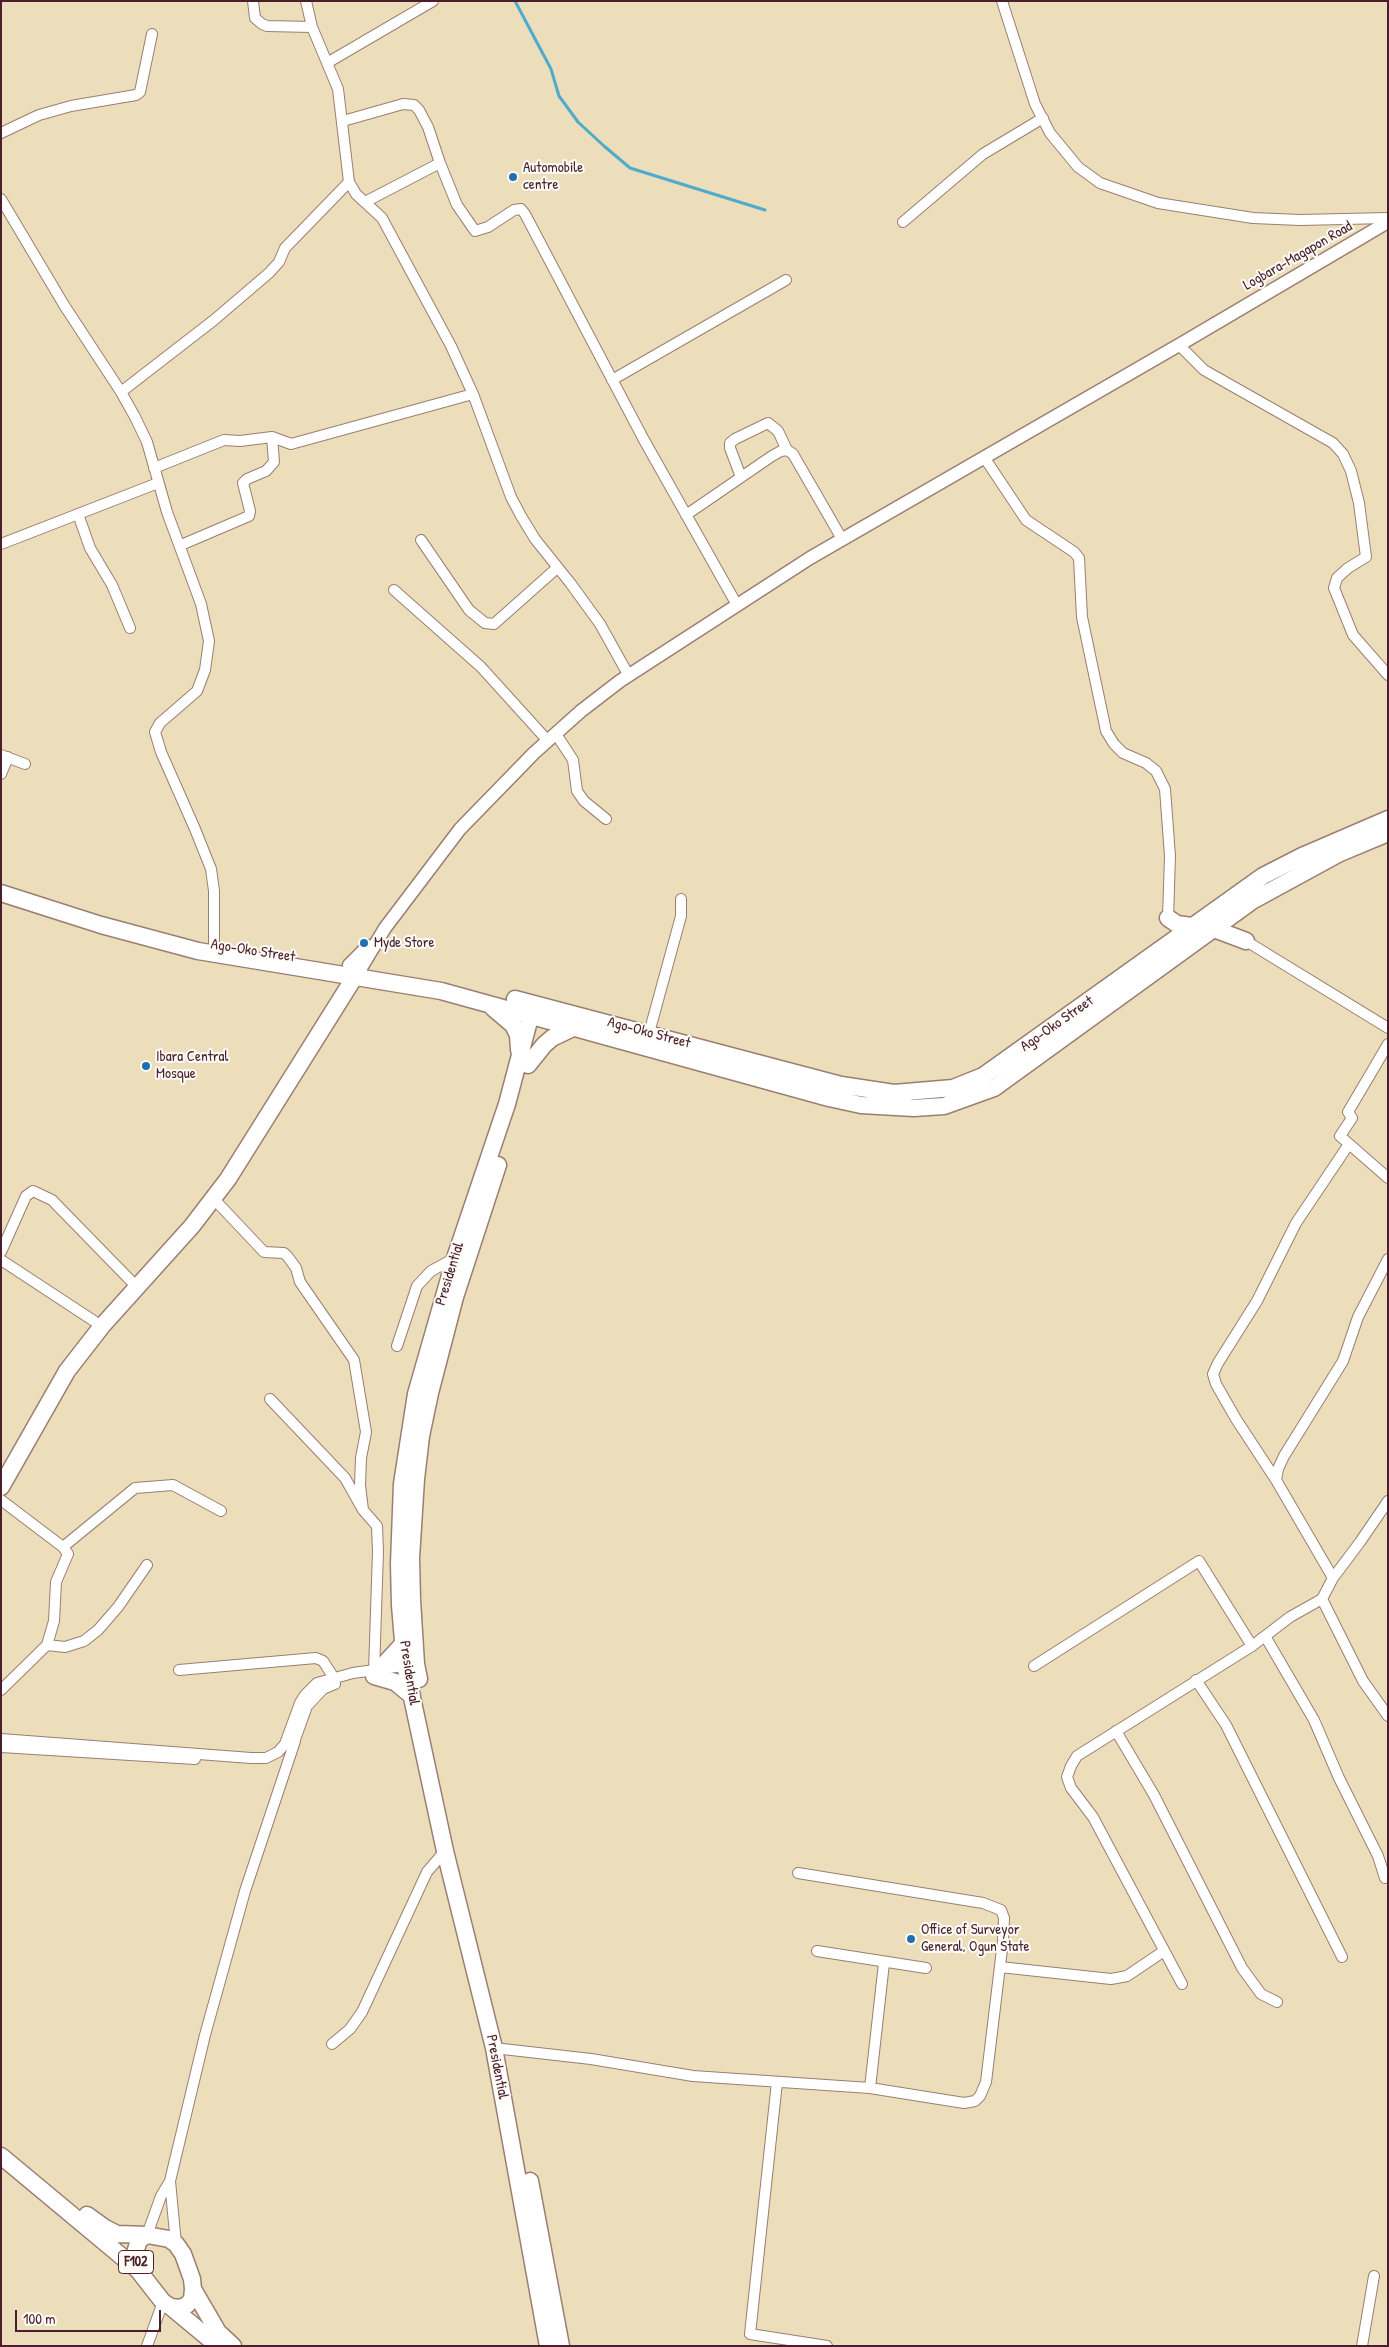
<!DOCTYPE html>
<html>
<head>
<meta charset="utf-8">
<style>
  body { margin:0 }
  #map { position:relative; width:1389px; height:2347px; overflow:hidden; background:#ecdeba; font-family:"Patrick Hand",sans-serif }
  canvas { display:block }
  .frame { position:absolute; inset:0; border:2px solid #4a1f2b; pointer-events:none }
  .scale { position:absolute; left:15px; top:2310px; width:146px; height:22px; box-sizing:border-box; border:2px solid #4a1f2b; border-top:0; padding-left:6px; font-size:15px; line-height:18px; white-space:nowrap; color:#4a1f2b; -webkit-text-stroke:4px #fdfcf7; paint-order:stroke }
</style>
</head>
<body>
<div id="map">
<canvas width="1389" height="2347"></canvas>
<div class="frame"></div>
<div class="scale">100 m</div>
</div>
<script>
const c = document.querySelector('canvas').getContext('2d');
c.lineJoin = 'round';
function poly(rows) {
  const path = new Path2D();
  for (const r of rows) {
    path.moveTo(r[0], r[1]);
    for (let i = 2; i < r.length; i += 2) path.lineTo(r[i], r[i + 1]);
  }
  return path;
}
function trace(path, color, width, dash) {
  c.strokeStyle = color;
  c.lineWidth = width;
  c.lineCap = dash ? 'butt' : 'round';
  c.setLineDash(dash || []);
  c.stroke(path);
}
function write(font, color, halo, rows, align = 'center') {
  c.font = font + ' "Patrick Hand",sans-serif';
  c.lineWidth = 4;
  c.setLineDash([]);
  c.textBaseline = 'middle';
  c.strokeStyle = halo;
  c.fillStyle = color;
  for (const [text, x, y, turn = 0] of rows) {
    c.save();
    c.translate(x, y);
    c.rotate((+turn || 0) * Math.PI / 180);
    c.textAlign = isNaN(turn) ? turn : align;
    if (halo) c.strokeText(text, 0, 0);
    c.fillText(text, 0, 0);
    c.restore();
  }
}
trace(poly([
  [515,1,551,69,559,96,578,122,604,146,630,168,765,210]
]), '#4eabcd', 3);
const minor = poly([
  [253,1,255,18,262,24,267,26,312,27],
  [306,1,312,27,338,89,349,182,356,194,382,218,451,346,473,394,511,497,521,516,535,539,571,584,600,624,629,676],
  [1002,1,1035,104,1050,133,1078,167,1100,183,1158,203,1253,218,1300,220,1388,218],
  [327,63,433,1],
  [343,121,403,104,414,105,419,110,428,127,440,163,457,205,475,231,488,227,514,210,521,209,525,214,644,440,737,605],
  [1,133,39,115,71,106,136,95,140,92,152,34],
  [1,199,64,305,121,392,135,417,147,442,167,512,201,604,209,641,205,670,197,691,160,723,155,732,161,752,195,829,211,869,214,891,214,945],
  [365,202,440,163],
  [903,222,983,154,1043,118],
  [1179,345,1204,370,1333,443,1343,454,1351,471,1359,503,1366,557,1348,568,1337,578,1334,588,1353,635,1388,675],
  [612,380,786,280],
  [121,392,214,320,269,273,279,262,285,248,349,182],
  [984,457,1026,520,1074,552,1079,558,1082,617,1106,731,1114,744,1123,753,1146,763,1156,771,1165,789,1170,856,1168,918],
  [154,468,224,440,240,441,272,437,291,444,473,394],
  [741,477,730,448,730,443,735,439,768,423,778,431,787,450],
  [78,514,90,548,112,585,130,628],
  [686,515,772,456,781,451,787,450,793,454,842,539],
  [421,540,469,610,485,623,494,624,557,568],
  [1,544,158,483],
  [181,545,249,516,250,511,243,483,247,479,266,471,274,462,272,437],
  [394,590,481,667,548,741],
  [556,734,573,760,577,791,584,801,606,819],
  [1,755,25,764],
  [1,774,8,757],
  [1246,941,1388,1028],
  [649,1033,681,916,681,899],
  [1388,1044,1348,1112,1352,1118,1340,1136,1388,1178],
  [213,1198,264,1252,284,1253,288,1257,296,1268,300,1282,354,1360,366,1432,361,1458,360,1485,363,1510],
  [1,1252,26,1196,33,1191,52,1200,131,1281],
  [1,1260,94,1321],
  [397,1346,417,1286,431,1271,455,1258],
  [270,1399,345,1478,363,1510,377,1526,378,1552,374,1671],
  [1276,1480,1278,1469,1284,1456,1343,1361,1358,1317,1388,1259],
  [1,1500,63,1547,68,1554,56,1582,54,1621,47,1645,1,1690],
  [63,1547,135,1488,173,1485,221,1511],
  [1333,1578,1276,1480,1236,1419,1216,1384,1213,1374,1218,1363,1257,1301,1296,1223,1349,1144],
  [1322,1599,1363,1681,1388,1716],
  [1265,1636,1314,1720,1339,1778,1378,1856,1385,1878],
  [47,1645,65,1647,84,1641,98,1630,118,1607,147,1565],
  [1034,1666,1199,1561,1252,1646],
  [179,1670,316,1658,323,1661,334,1678],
  [1196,1680,1226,1725,1342,1957],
  [1116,1731,1154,1795,1242,1968,1261,1994,1277,2002],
  [1,1739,251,1758,266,1758,278,1752,285,1744,300,1703,305,1695,317,1683,353,1673,410,1665],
  [293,1745,307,1706,323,1689,335,1684],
  [1,1747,195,1759],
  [817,1951,926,1968],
  [1000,1967,1111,1979,1127,1976,1164,1951],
  [1182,1984,1093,1817,1071,1788,1067,1777,1071,1766,1077,1756,1252,1646,1290,1617,1322,1599,1333,1578,1360,1542,1388,1501],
  [332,2044,350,2029,362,2012,427,1872,445,1851],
  [494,2048,591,2059,693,2076,870,2088,964,2103,975,2101,980,2096,986,2082,1003,1941,1004,1918,1001,1910,983,1903,798,1873],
  [777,2082,750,2334,827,2346],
  [870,2088,884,1963],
  [170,2181,176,2244],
  [147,2235,161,2196,170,2181,205,2035,245,1891,295,1741],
  [147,2346,163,2302],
  [1362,2346,1374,2276]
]);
const tertiary = poly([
  [349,965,368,946],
  [361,968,385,928,460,829,534,753,581,711,620,681,810,558,1179,345,1388,222]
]);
const primary = poly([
  [1,893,101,925,198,951,441,991,829,1098,861,1105,914,1108,944,1106,994,1088,1252,901,1340,853,1388,833],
  [1168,918,1177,924,1191,926],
  [1214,929,1246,941],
  [515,999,841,1085,894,1093,953,1088,983,1076,1263,876,1302,856,1388,819],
  [533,1006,507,1104,455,1258,416,1394,402,1484,399,1564,400,1605,405,1665,445,1851,494,2048,548,2346],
  [493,1008,513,1025,518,1035,519,1050],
  [528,1065,544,1045,552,1038,575,1027],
  [1,1487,67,1371,102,1326,192,1226,228,1179,359,970],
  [379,1670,403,1644],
  [374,1676,395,1682,412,1696],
  [419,1679,416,1664,412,1600,411,1558,416,1479,421,1436,430,1393,455,1297,498,1165],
  [1,2156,138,2270],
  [530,2181,561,2346],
  [87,2215,105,2228,117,2234,147,2235],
  [147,2235,169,2239,176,2244,183,2254,192,2279,193,2289,192,2299,187,2305,180,2308,171,2307,163,2302,138,2270,135,2253,139,2240,147,2235],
  [193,2289,218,2332,233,2346],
  [171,2307,218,2346]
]);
trace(minor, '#9b7e72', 12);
trace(tertiary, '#9b7e72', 15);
trace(primary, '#9b7e72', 19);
trace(minor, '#fff', 10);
trace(tertiary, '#fff', 12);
trace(primary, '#fff', 16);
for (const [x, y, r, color] of [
  [513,177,5,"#1f6fb2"],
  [364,943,5,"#1f6fb2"],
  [146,1066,5,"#1f6fb2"],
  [911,1939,5,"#1f6fb2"]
]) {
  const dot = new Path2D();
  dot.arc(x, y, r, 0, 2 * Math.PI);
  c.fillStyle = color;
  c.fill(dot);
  trace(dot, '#fdfcf7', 2);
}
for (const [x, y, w] of [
  [136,2262,35]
]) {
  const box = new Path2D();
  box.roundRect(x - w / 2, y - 11.5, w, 23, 4);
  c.fillStyle = '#fdfcf7';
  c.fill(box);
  trace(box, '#4a1f2b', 1);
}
write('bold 14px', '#4a1f2b', null, [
  ["F102",136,2262]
]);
write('15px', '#4a1f2b', '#fdfcf7', [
  ["Automobile",523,168],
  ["centre",523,185],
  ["Myde Store",374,943],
  ["Ibara Central",156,1057],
  ["Mosque",156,1074],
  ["Office of Surveyor",921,1930],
  ["General, Ogun State",921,1947]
], 'left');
write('15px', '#4a1f2b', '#fdfcf7', [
  ["Logbara-Magapon Road",1298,256,-30],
  ["Ago-Oko Street",253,951,9],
  ["Ago-Oko Street",1057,1024,-35],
  ["Ago-Oko Street",649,1033,15],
  ["Presidential",450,1274,-73],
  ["Presidential",409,1673,81],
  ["Presidential",497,2067,79]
]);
</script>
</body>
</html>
